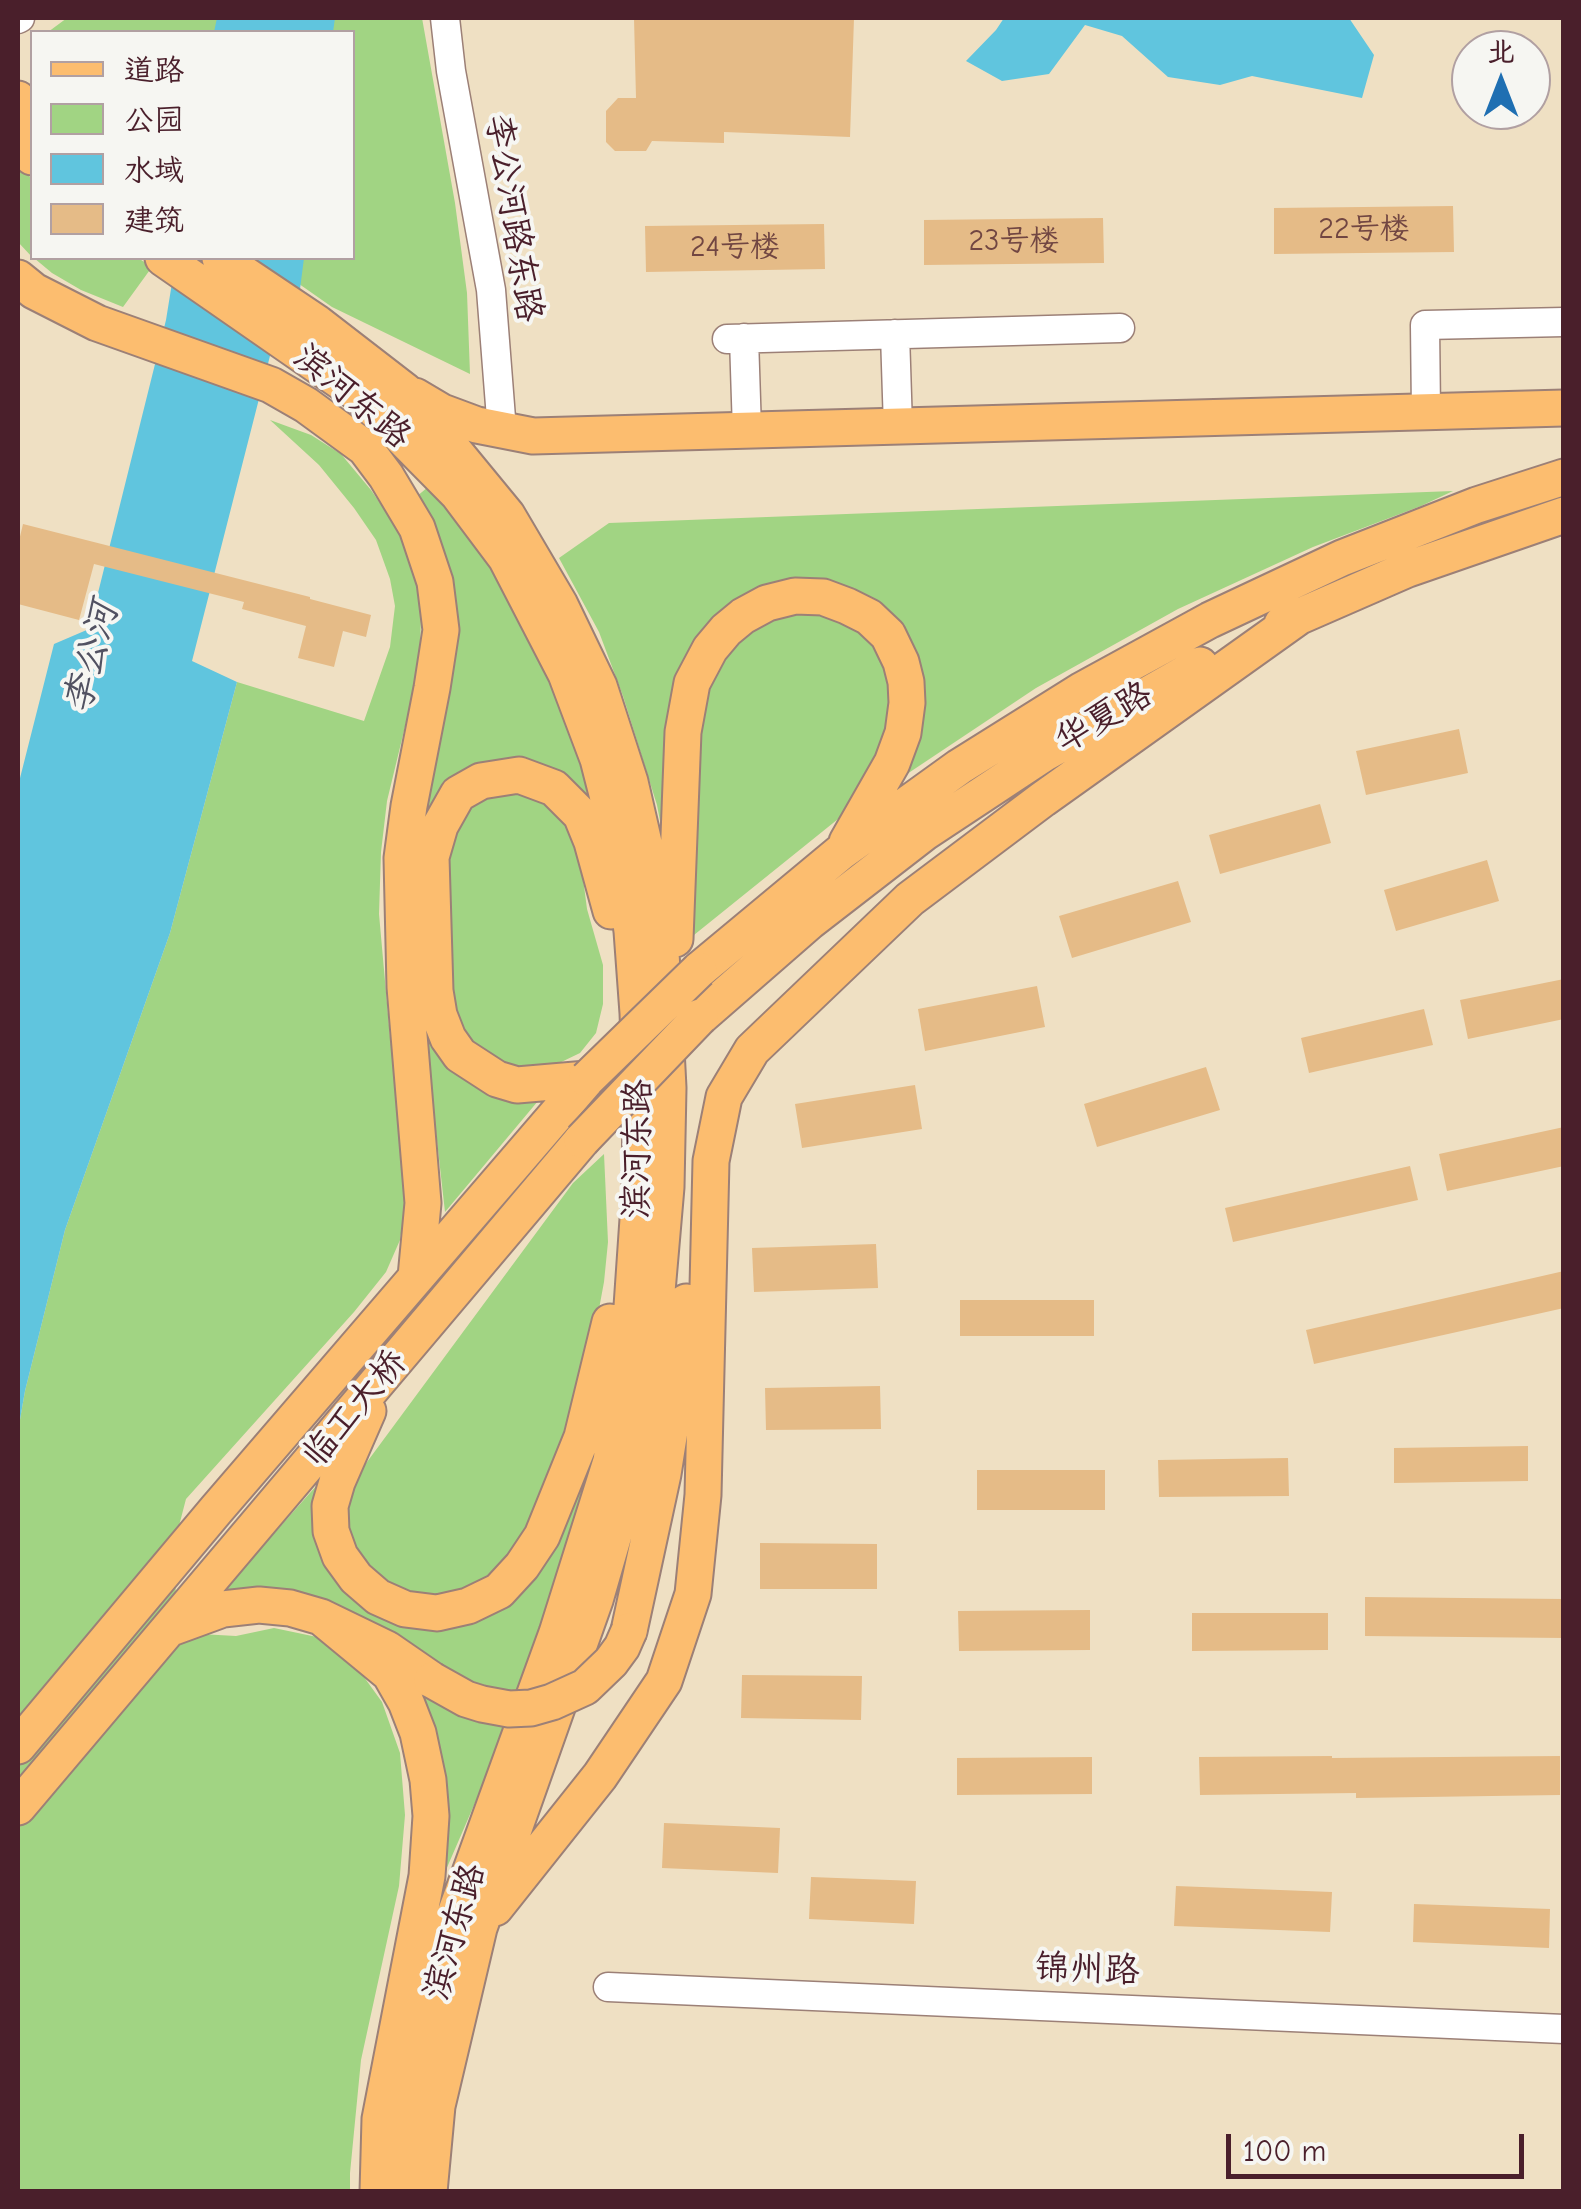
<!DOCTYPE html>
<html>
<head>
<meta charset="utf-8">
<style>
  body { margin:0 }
  #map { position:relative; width:1581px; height:2209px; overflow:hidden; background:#efe0c3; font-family:"Comic Neue","LXGW WenKai TC",sans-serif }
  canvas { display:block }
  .frame { position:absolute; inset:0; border:20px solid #4a1f2b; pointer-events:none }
  .legend { position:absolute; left:30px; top:30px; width:325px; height:230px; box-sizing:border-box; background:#f6f6f2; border:2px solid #b1a0a2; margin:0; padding:12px 18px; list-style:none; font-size:30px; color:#4a1f2b }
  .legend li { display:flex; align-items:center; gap:20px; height:50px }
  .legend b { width:50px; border:2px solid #b1a0a2 }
  .north { position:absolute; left:1451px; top:30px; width:100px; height:100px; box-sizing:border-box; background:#f6f6f2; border:2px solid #b1a0a2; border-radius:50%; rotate:0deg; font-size:28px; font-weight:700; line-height:40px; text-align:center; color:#4a1f2b }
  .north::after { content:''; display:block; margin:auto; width:35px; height:45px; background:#1f6fb2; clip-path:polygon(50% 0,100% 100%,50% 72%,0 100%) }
  .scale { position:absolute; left:1226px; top:2134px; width:298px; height:45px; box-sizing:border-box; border:5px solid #4a1f2b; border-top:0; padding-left:12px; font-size:30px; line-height:35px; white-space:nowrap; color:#4a1f2b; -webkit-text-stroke:8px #f6f6f2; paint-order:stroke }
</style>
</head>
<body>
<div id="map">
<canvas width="1581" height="2209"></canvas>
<div class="frame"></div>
<ul class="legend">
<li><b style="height:12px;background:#fcbd6f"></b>道路</li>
<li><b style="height:28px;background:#a1d483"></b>公园</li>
<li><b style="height:28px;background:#60c5de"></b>水域</li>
<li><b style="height:28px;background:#e5bb87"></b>建筑</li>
</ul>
<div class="north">北</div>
<div class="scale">100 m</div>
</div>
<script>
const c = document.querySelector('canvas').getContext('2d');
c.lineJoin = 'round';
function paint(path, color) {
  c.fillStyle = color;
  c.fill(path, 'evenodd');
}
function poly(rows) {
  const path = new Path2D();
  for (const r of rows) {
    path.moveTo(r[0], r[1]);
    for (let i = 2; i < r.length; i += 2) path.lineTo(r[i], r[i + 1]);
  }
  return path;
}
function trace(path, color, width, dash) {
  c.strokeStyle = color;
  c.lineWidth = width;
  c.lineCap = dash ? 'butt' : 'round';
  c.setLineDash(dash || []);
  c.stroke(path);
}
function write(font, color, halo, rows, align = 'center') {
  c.font = font + ' "Comic Neue","LXGW WenKai TC",sans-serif';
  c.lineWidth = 8;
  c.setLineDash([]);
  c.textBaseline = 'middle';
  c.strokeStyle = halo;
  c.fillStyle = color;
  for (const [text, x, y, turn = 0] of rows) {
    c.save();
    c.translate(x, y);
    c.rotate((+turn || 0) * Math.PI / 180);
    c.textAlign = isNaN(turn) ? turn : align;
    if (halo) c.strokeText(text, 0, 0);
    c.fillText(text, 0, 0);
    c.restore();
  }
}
paint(poly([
  [67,18,422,18,455,203,467,293,470,374,332,307,262,258,352,258,352,32,48,32],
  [18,165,32,179,32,257,18,242],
  [34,258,138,258,152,267,123,307,81,290,52,273],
  [270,420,311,435,341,454,371,490,397,528,414,570,421,617,420,650,410,706,387,801,381,852,379,914,390,1037,406,1157,405,1207,400,1240,386,1272,354,1312,186,1499,174,1545,176,1599,200,1634,236,1636,274,1628,317,1637,351,1659,382,1702,400,1753,405,1815,399,1886,361,2060,350,2173,350,2191,18,2192,18,1431,25,1391,65,1230,170,933,237,682,364,721,390,647,395,606,390,579,376,540,354,508,319,465],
  [428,487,457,514,485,553,547,665,611,844,545,770,428,819,419,819,439,725,416,497],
  [1453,491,1421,506,1313,547,1178,609,1036,688,898,780,914,744,861,601,719,619,664,842,657,805,623,696,599,632,559,558,609,523],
  [817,611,839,615,876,644,894,692,883,756,848,811,689,939,701,693,735,638,783,613],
  [520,786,568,814,580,855,587,909,603,965,603,1004,596,1033,580,1053,553,1066,506,1070,469,1047,443,976,449,832,481,793],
  [422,1007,513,1098,538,1101,445,1212],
  [604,1154,608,1242,604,1282,588,1368,536,1517,487,1586,428,1600,375,1583,342,1531,350,1485,573,1183],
  [597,1441,564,1558,523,1692,486,1690,222,1592,325,1476,325,1553,459,1620],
  [425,1693,510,1722,439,1886,419,1700]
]), '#a1d483');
paint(poly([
  [217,18,335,18,333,32,214,32],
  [1004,18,1349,18,1374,55,1362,98,1252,76,1220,85,1168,77,1122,36,1085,25,1049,74,1002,81,966,61,996,30],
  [176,258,304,258,299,297,272,348,192,661,237,682,170,933,65,1230,25,1391,18,1431,18,786,54,644,89,629,166,320]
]), '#60c5de');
paint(poly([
  [634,18,854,18,850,137,724,132,724,143,652,141,646,151,615,151,606,142,606,111,618,98,636,98],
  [1453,206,1454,252,1274,254,1274,208],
  [1103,218,1104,263,924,265,924,220],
  [824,224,825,269,646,272,645,226],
  [23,524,310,597,310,599,371,615,366,637,343,631,334,667,298,658,306,626,242,609,244,602,94,564,79,620,18,604,18,545],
  [1459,729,1468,773,1366,795,1356,751],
  [1320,804,1331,843,1220,874,1209,835],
  [1487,860,1499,901,1396,931,1384,890],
  [1178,881,1191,922,1072,958,1059,916],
  [1564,979,1564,1019,1468,1039,1460,1000],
  [1037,986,1045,1027,925,1051,918,1009],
  [1424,1009,1433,1045,1309,1073,1301,1038],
  [1206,1067,1220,1110,1097,1147,1084,1104],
  [915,1085,922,1129,802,1148,795,1104],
  [1564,1127,1564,1166,1447,1191,1439,1154],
  [1410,1166,1418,1200,1233,1242,1225,1208],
  [876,1244,878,1288,754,1292,752,1248],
  [1564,1271,1564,1308,1314,1364,1306,1330],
  [960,1300,1094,1300,1094,1336,960,1336],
  [880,1386,881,1429,766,1430,765,1388],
  [1528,1446,1528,1481,1394,1483,1394,1448],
  [1288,1458,1289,1496,1159,1497,1158,1460],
  [977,1470,1105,1470,1105,1510,977,1510],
  [760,1543,877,1544,877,1589,760,1589],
  [1365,1597,1564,1599,1564,1638,1365,1636],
  [1090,1610,1090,1650,959,1651,958,1611],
  [1192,1613,1328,1613,1328,1650,1192,1651],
  [742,1675,862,1676,861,1720,741,1718],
  [1332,1756,1332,1758,1560,1756,1560,1795,1356,1798,1356,1793,1200,1795,1199,1757],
  [1092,1757,1092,1794,957,1795,957,1758],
  [664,1823,780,1828,778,1873,662,1868],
  [811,1877,916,1881,914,1924,809,1919],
  [1176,1886,1332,1892,1330,1932,1174,1926],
  [1414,1904,1550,1909,1549,1948,1413,1942]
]), '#e5bb87');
const minor = poly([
  [445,18,451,71,491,290,502,431],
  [18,19,20,18],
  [895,334,898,427],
  [744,338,747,431],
  [727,339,1120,328],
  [1426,412,1425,325,1564,322],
  [608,1987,1564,2029]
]);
const major = poly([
  [18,99,32,114],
  [18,142,32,157],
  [163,258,359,394,458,494,506,558,566,674,598,759,620,845,632,931,638,1013,641,1098,640,1190,631,1321,611,1461,557,1633,454,1917,432,2014,409,2146,404,2192],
  [220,258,317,323,405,391,507,515,560,605,599,686,630,782,650,869,661,952,668,1088,666,1187,652,1349,633,1469,595,1600,479,1928,437,2106,429,2192],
  [18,278,34,291,97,323,271,385,306,405,365,448,386,476,417,528,435,582,441,630,432,688,409,806,402,858,405,987,423,1203,416,1277],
  [415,396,442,412,477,425,533,436,1564,408],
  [1282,624,1408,569,1564,515],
  [675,939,683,732,692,683,710,649,726,630,743,616,767,603,795,596,823,597,847,606,869,617,888,635,901,662,906,682,907,703,903,733,892,763,847,842],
  [699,970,841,852,959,767,1082,690,1210,620,1342,558,1477,505,1564,477],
  [700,1017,809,922,924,833,1045,753,1200,665],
  [587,1079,517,1085,497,1079,460,1055,448,1038,439,1015,435,991,431,857,440,826,458,794,481,781,519,775,554,788,581,815,592,842,611,911],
  [368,1411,337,1482,330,1506,331,1531,340,1556,356,1578,378,1597,405,1609,437,1613,468,1606,499,1591,522,1566,542,1536,582,1437,610,1322],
  [321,1617,390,1674,406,1702,418,1733,428,1780,431,1816,427,1876,380,2119,378,2192],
  [171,1628,223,1609,259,1605,290,1608,321,1617,387,1649,432,1680],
  [629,1631,663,1474,682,1356,686,1302],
  [18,1746,216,1510,587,1079],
  [18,1807,582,1140],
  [495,1908,600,1776,664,1681,693,1594,703,1495,711,1161,724,1097,752,1050,910,899,1043,799,1301,615]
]);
trace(minor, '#9c8077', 31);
trace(major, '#9c8077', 39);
trace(minor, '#fff', 28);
trace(major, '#fcbd6f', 35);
const majorBridge = poly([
  [587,1079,699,970],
  [582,1140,700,1017],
  [432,1680,466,1699,482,1704,509,1709,531,1708,552,1702,585,1687,611,1662,622,1647,629,1631]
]);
trace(majorBridge, '#9c8077', 39, []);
trace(majorBridge, '#fcbd6f', 35);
write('30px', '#714642', null, [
  ["22号楼",1364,230],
  ["23号楼",1014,242],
  ["24号楼",735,248]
]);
write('35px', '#4a1f2b', '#f6f6f2', [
  ["李公河路东路",513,218,81],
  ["滨河东路",352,397,40],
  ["华夏路",1104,718,-30],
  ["滨河东路",638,1149,-89],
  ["临工大桥",355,1409,-50],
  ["滨河东路",455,1932,-74],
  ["锦州路",1087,1970,2]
]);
write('italic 38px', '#515161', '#f6f6f2', [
  ["李公河",92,658,-75]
]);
</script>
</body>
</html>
